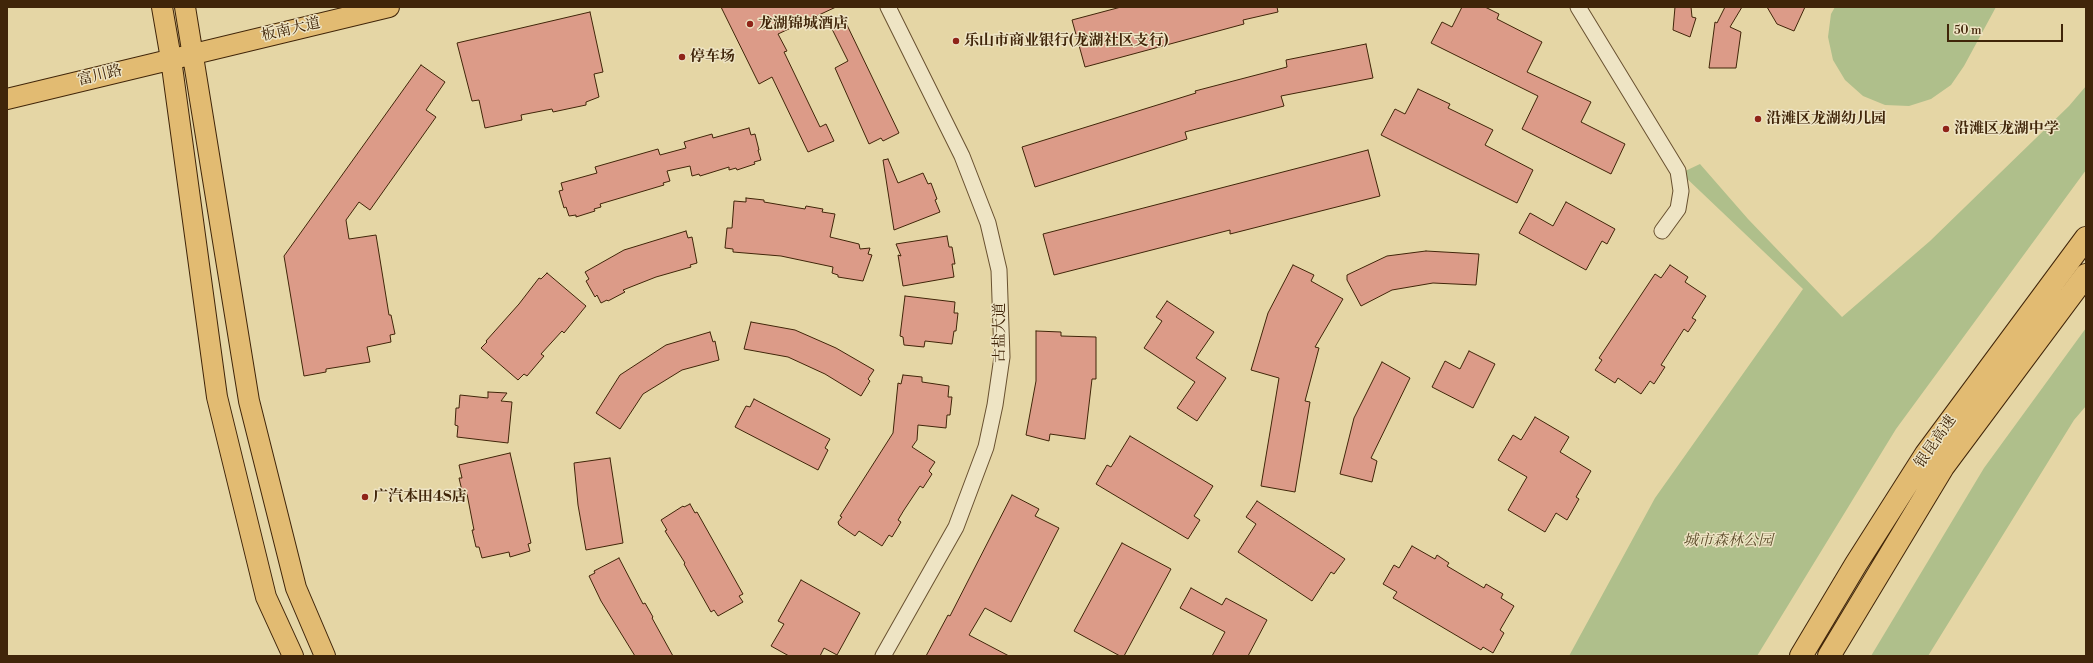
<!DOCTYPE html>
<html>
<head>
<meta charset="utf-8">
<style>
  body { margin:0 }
  #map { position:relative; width:2093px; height:663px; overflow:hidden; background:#e5d6a5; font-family:"Libre Bodoni",serif }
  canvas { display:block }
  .frame { position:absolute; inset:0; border:8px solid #402509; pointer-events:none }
  .scale { position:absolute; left:1947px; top:24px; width:116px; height:18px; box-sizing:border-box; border:2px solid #402509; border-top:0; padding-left:5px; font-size:12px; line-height:14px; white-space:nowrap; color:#402509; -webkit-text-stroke:3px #eee4c4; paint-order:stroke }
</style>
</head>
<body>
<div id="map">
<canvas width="2093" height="663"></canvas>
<div class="frame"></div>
<div class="scale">50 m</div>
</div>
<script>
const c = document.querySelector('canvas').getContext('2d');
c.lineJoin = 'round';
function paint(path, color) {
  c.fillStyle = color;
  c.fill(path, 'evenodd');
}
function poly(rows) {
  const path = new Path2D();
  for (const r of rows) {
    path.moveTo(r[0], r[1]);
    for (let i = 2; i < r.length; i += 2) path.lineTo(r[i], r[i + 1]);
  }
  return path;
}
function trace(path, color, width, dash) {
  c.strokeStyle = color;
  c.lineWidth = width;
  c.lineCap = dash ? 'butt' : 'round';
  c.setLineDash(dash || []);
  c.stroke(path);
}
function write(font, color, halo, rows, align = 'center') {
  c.font = font + ' "Libre Bodoni","Noto Serif SC",serif';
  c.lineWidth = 3;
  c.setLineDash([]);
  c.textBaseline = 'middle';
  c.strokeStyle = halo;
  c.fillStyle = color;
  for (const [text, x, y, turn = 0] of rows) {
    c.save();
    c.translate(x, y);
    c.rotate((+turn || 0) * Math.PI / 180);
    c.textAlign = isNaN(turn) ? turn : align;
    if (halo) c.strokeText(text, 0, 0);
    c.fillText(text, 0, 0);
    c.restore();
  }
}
paint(poly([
  [1835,7,1996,7,1964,66,1951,85,1931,99,1909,106,1885,105,1863,96,1845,80,1833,60,1828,37,1831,14],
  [2086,86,2086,170,1896,429,1757,656,1569,656,1655,498,1803,289,1681,173,1700,164,1748,219,1842,317,1930,241,2069,106],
  [2086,328,2086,406,2074,420,1928,656,1871,656,1984,468]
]), '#afbf8b');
const building = poly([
  [721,7,836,7,778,34,787,51,784,52,820,127,826,124,834,141,808,152,772,77,759,84,721,7],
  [1121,7,1277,7,1278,12,1243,20,1244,24,1085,67,1072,20,1121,7],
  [1462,7,1485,7,1499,14,1497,19,1542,42,1527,72,1591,102,1581,122,1625,144,1611,174,1522,129,1538,96,1431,43,1442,22,1452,27,1462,7],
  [1675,7,1691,7,1692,17,1696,18,1690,37,1673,30,1675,7],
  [1725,7,1742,7,1730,27,1741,32,1736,68,1709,68,1715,22,1717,23,1725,7],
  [1767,7,1805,7,1794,31,1777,24,1767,7],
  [590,12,603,72,594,74,599,97,586,102,586,105,553,112,552,109,521,115,522,120,485,128,479,100,472,101,457,43,590,12],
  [846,23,899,133,883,141,881,138,869,144,835,68,848,61,832,29,846,23],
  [1366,44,1373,78,1281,96,1284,106,1185,132,1187,139,1035,187,1022,147,1196,93,1195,91,1287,67,1286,60,1366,44],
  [421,65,445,82,426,110,436,117,370,210,359,202,346,220,349,239,376,235,389,315,391,315,395,334,390,335,391,342,367,347,370,362,326,369,326,372,304,376,284,256,421,65],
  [1418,89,1450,104,1448,108,1493,130,1485,145,1533,170,1517,203,1381,135,1395,109,1405,114,1418,89],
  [749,128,751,135,755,134,759,150,758,150,761,160,754,162,755,164,737,170,736,168,729,170,729,167,700,176,699,174,692,176,690,166,667,171,670,181,663,183,664,185,600,204,601,207,594,209,595,211,576,217,576,215,569,216,566,207,564,208,559,191,563,190,561,183,597,173,595,167,658,149,660,155,686,148,684,142,712,134,713,138,749,128],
  [1368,150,1380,196,1230,234,1230,230,1054,275,1043,234,1368,150],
  [888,159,898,183,923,173,928,184,931,183,937,199,935,200,940,212,894,230,883,160,888,159],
  [746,198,764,200,764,202,805,209,806,206,823,209,822,212,835,214,830,237,859,244,860,249,870,248,868,254,872,255,863,281,838,277,838,275,832,273,833,267,781,256,733,252,733,249,725,248,727,228,732,228,734,201,746,202,746,198],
  [1566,202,1615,229,1607,244,1602,241,1586,270,1519,233,1530,213,1553,226,1566,202],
  [686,231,688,238,692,237,697,263,690,265,691,267,656,277,623,290,625,292,608,301,607,300,601,303,597,295,595,297,586,281,589,279,585,272,624,250,686,231],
  [947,236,949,247,952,247,955,264,952,264,954,277,903,286,898,255,901,256,896,244,947,236],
  [1426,251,1479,254,1476,285,1433,283,1392,290,1361,306,1347,280,1347,275,1387,256,1426,251],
  [1293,265,1314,275,1311,281,1343,299,1315,347,1319,348,1305,401,1310,402,1295,492,1261,486,1279,378,1251,370,1268,313,1293,265],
  [1670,265,1688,277,1685,282,1706,296,1692,318,1696,320,1688,332,1684,329,1661,365,1665,367,1654,384,1650,381,1641,394,1618,378,1615,383,1595,370,1602,360,1599,358,1655,274,1661,278,1670,265],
  [547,273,586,306,564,333,562,331,541,354,544,356,527,376,524,374,518,380,481,348,487,342,486,341,519,304,539,278,541,279,547,273],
  [905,296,955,302,954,313,958,313,956,331,954,331,952,344,925,341,924,347,904,345,903,337,900,336,905,296],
  [1167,301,1214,332,1196,358,1226,378,1197,421,1177,408,1195,382,1144,348,1162,321,1156,317,1167,301],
  [751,322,795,330,836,348,874,370,868,379,870,381,861,396,825,374,788,357,744,349,751,322],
  [1036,331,1061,332,1061,336,1096,337,1096,379,1092,379,1085,439,1050,434,1049,441,1026,435,1036,381,1036,331],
  [710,332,713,342,715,341,719,360,682,370,643,394,620,429,596,413,620,375,666,345,710,332],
  [1469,351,1495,364,1473,408,1432,387,1445,361,1460,369,1469,351],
  [1382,362,1410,378,1371,458,1377,461,1372,482,1340,474,1354,418,1382,362],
  [903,375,922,377,922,382,949,386,948,397,952,397,950,415,947,415,946,428,918,425,917,440,912,447,935,462,929,471,932,474,923,488,920,486,904,510,898,520,901,522,892,537,889,535,882,546,859,531,855,536,839,525,838,522,842,517,840,516,893,433,898,383,901,384,903,375],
  [488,392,507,393,501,401,512,402,508,443,457,437,458,426,455,425,456,408,459,408,460,395,488,398,488,392],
  [754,399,830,439,825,448,828,450,818,470,735,427,746,406,750,407,754,399],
  [1535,417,1569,437,1560,452,1591,471,1576,497,1579,499,1567,520,1556,513,1545,532,1508,510,1527,477,1498,460,1513,435,1521,440,1535,417],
  [1130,436,1213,486,1194,516,1200,520,1188,539,1096,484,1107,465,1111,467,1130,436],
  [510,453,531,543,528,544,530,551,510,557,509,552,482,558,479,547,476,547,472,530,474,530,467,494,463,495,459,478,462,478,459,465,510,453],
  [610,458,623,543,586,550,578,505,574,463,610,458],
  [1012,495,1039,509,1035,516,1059,528,1011,622,985,608,969,635,1009,656,926,656,948,615,950,616,1012,495],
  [1257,501,1345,559,1334,574,1331,572,1312,601,1238,552,1256,524,1246,517,1257,501],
  [690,504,695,513,697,512,743,594,739,596,743,602,718,616,714,610,711,612,684,564,685,563,665,531,667,530,661,520,683,506,684,507,690,504],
  [1122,543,1171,569,1124,656,1120,656,1074,631,1122,543],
  [1412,546,1435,559,1437,555,1449,563,1447,566,1484,588,1486,584,1503,594,1501,598,1514,606,1500,630,1504,633,1493,653,1483,647,1481,650,1393,598,1397,592,1383,584,1394,565,1399,568,1412,546],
  [619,558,643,604,645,603,653,617,652,618,673,656,635,656,601,601,589,576,595,573,594,571,619,558],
  [801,580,860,613,837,655,824,648,820,656,789,656,771,646,784,624,778,621,801,580],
  [1191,588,1222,605,1226,598,1267,620,1248,656,1212,656,1225,632,1180,608,1191,588]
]);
paint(building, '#dc9b88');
trace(building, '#402509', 1);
const minor = poly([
  [1578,7,1678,171,1681,191,1678,209,1662,231],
  [883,656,956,527,986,447,995,405,1002,357,999,270,988,223,962,156,888,7]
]);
const major = poly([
  [162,7,171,59,217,397,266,597,293,656],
  [185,7,249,401,296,588,325,656],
  [7,99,389,7]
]);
const highway = poly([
  [1801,656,1856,564,1926,454,2086,238],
  [1829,656,1943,467,2086,275]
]);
trace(minor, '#695130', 17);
trace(major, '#402509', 22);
trace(highway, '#402509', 24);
trace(minor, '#eee4c4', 15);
trace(major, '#e2bb72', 20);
trace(highway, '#e2bb72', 22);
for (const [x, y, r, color] of [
  [750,24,4,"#8f2418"],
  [956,41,4,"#8f2418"],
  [682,57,4,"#8f2418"],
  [1758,119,4,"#8f2418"],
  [1946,129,4,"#8f2418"],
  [365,497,4,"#8f2418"]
]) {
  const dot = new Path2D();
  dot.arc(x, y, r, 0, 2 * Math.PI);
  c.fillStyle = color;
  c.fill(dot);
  trace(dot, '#eee4c4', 1.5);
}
write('bold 15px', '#402509', '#eee4c4', [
  ["龙湖锦城酒店",758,24],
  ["乐山市商业银行(龙湖社区支行)",964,41],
  ["停车场",690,57],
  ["沿滩区龙湖幼儿园",1766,119],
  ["沿滩区龙湖中学",1954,129],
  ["广汽本田4S店",373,497]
], 'left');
write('15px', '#402509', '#eee4c4', [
  ["板南大道",291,30,-13],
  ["富川路",100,76,-14],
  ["古盐大道",1000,333,-90],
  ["银昆高速",1936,442,-55]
]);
write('italic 15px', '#5c4c2a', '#eee4c4', [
  ["城市森林公园",1728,541]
]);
</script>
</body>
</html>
